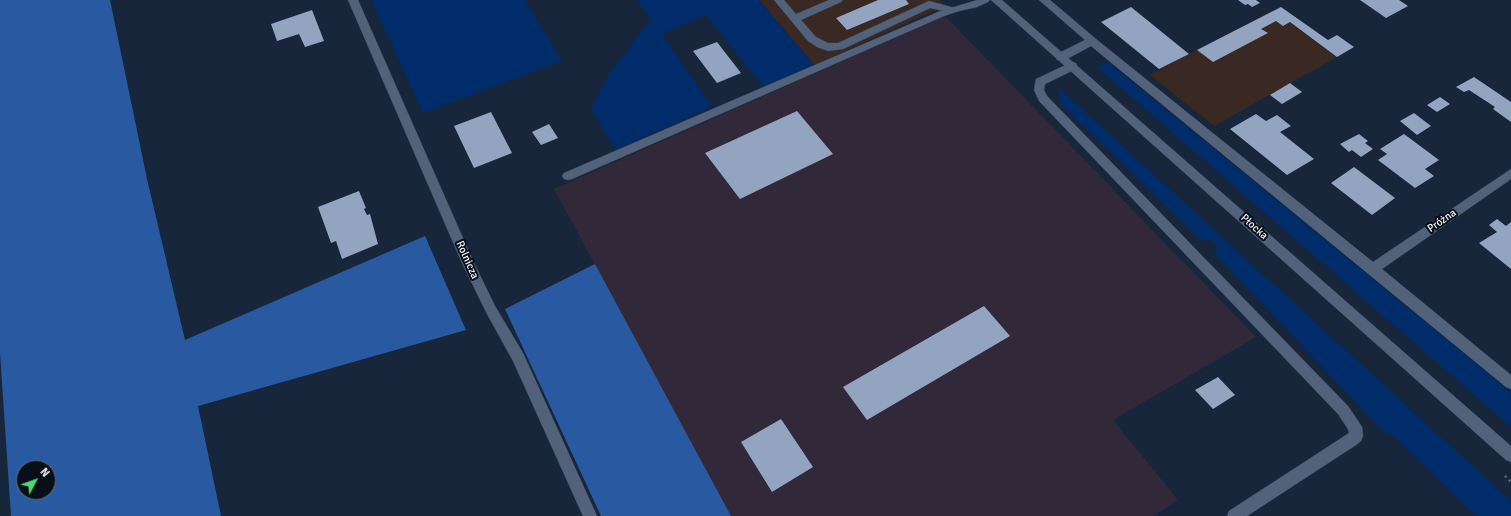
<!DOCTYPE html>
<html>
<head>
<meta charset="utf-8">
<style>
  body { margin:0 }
  #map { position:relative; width:1511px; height:516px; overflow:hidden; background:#17263b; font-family:Signika,sans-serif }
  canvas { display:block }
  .north { position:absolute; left:16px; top:460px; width:40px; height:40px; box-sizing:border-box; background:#080f18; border:1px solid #646b74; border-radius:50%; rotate:49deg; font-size:11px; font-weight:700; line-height:16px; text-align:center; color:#eef4fd }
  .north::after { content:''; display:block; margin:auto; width:14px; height:18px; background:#4fd675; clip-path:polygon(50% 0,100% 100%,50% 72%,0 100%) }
</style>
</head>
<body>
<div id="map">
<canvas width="1511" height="516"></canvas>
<div class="north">N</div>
</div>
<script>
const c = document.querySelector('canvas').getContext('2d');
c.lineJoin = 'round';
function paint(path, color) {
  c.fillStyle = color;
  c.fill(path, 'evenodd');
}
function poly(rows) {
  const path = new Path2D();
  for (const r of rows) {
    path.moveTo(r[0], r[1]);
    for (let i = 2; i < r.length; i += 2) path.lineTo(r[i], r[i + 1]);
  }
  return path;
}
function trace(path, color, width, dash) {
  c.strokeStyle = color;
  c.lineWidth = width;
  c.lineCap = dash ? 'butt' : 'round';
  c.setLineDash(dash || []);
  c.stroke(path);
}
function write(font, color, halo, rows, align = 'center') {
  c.font = font + ' Signika,sans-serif';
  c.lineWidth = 4;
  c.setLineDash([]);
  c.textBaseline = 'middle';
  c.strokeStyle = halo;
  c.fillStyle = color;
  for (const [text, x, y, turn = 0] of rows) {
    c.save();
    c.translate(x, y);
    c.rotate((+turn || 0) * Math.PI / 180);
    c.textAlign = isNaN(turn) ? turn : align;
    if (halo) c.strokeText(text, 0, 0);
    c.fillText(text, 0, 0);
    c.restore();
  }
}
paint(poly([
  [759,0,939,0,945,6,814,65],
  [1273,10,1337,57,1214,126,1150,75]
]), '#3a2822');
paint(poly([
  [945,16,1256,337,1113,420,1178,500,1153,516,731,516,554,189]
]), '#312939');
paint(poly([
  [371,0,525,0,562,61,423,113],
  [637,0,759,0,814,65,764,87,706,15,662,34,712,107,616,150,591,109,609,74,651,19],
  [1108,62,1511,392,1511,427,1097,67],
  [1059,88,1511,501,1511,516,1476,516,1390,433,1387,435,1213,252,1219,249,1210,239,1202,241,1061,104,1059,97]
]), '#002c69');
paint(poly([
  [0,0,110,0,147,179,185,340,425,236,466,330,198,406,221,516,11,516,0,353],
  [24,468,48,468,48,492,24,492],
  [595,264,731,516,601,516,505,309]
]), '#295aa1');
paint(poly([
  [878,0,906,0,909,4,847,30,836,18],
  [1238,0,1256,0,1260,3,1252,7,1248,4,1245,5],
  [1360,0,1399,0,1408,6,1386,18],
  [1131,7,1189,54,1159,69,1101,22],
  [1281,7,1328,40,1337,35,1354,47,1337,57,1290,22,1283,26,1276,21,1261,29,1268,33,1213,62,1197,50],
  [312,10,324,41,305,47,299,34,277,41,271,24],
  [717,42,741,73,717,83,693,51],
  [1474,77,1511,102,1511,122,1493,109,1495,107,1469,90,1464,92,1456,87],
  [1290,83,1302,92,1282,104,1270,95],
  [1440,97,1450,104,1437,112,1427,105],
  [797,111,833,154,740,199,705,153],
  [491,112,512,153,474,168,454,126],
  [1414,113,1431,126,1417,135,1400,121],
  [1256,114,1266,121,1277,115,1291,126,1280,132,1314,159,1287,175,1230,129],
  [549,124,558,138,541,145,532,132],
  [1359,134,1368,141,1365,143,1373,149,1361,157,1352,150,1349,152,1340,144],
  [1404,134,1439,160,1425,169,1434,176,1415,188,1378,160,1387,154,1380,149],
  [1354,167,1395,198,1372,215,1331,183],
  [359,191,366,208,364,209,367,215,370,214,378,244,342,259,336,241,331,243,318,207],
  [1497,219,1506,226,1511,222,1511,269,1479,243,1497,232,1489,225],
  [984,306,1010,336,867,420,843,387],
  [1218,377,1235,395,1213,409,1195,390],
  [781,419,813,467,772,492,741,442]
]), '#92a4bf');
const lane = poly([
  [774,0,784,0,796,14,829,0,843,0,841,2,801,20,816,37,828,43,838,43,929,1,955,8,957,10,952,13,930,8,843,49,828,51,817,47,808,41,774,0]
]);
const street = poly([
  [348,0,358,0,474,263,495,306,523,353,597,516,583,516,513,361,487,314,462,263,348,0],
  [977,0,990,0,988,2,977,7,959,11,944,16,572,179,568,180,564,179,562,176,564,173,938,12,977,0],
  [1039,0,1050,0,1096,39,1373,262,1511,169,1511,179,1382,269,1511,375,1511,389,1506,387,1091,46,1065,60,1057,60,1056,57,1057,54,1085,40,1039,0],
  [1072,62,1076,63,1077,66,1076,69,1045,84,1044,90,1047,96,1348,406,1362,427,1363,436,1361,441,1356,445,1247,516,1227,516,1229,511,1346,435,1349,433,1348,429,1338,414,1039,101,1034,90,1036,79,1072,62]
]);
const secondary = poly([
  [991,0,1002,0,1511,446,1511,462,1506,460,991,0]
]);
trace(lane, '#374152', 1);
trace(street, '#374152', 1);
trace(secondary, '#374152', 1);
trace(poly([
  [1505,476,1511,482]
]), '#5e6a7b', 2.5, [2, 3.5]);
paint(lane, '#51627a');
paint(street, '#51627a');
paint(secondary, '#51627a');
write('11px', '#eef4fd', '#080f18', [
  ["Próżna",1442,221,-35],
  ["Płocka",1254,227,42],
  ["Rolnicza",467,260,66]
]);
</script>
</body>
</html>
